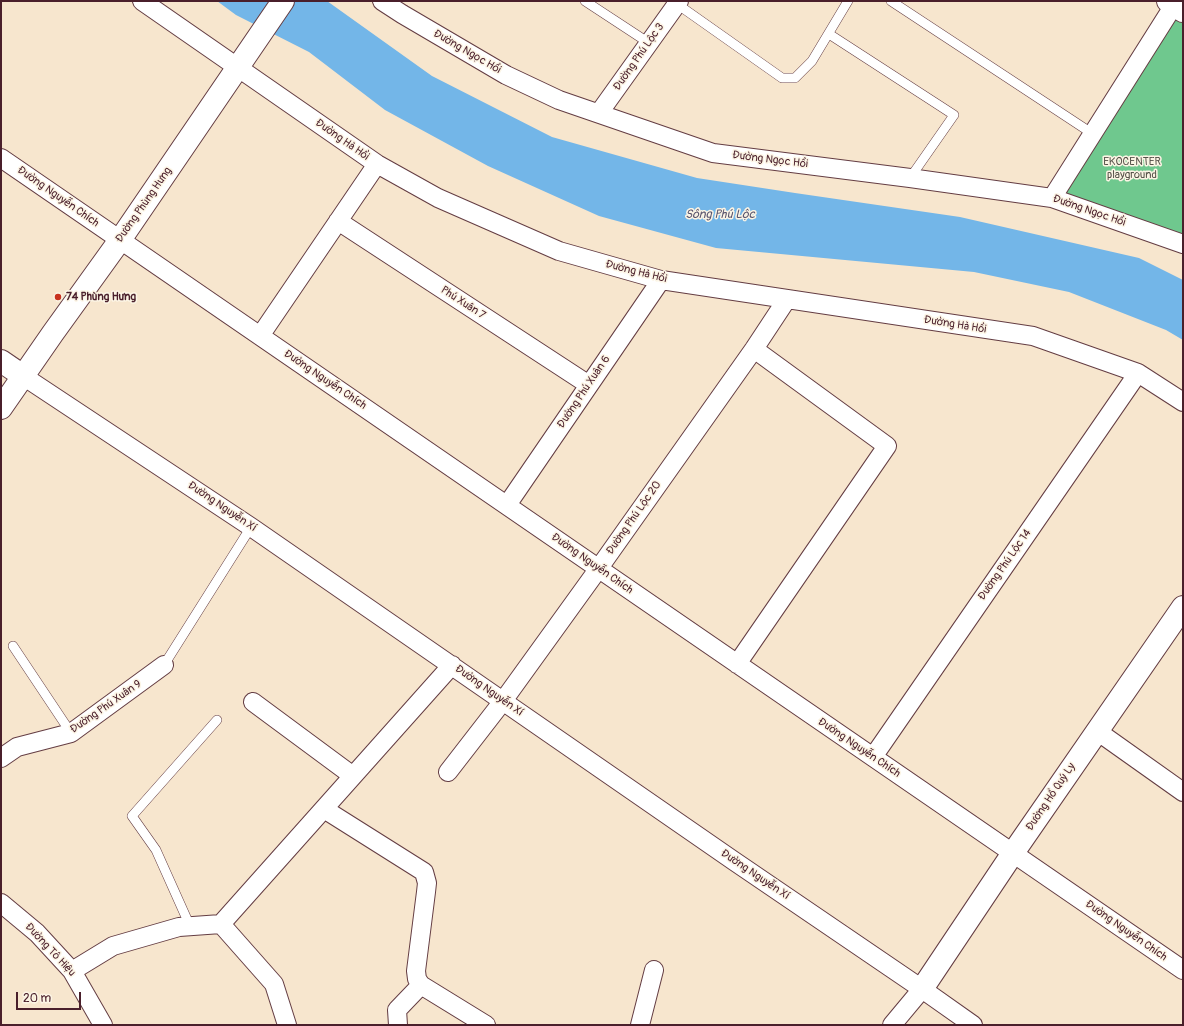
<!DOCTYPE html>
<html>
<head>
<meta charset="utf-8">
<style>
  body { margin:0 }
  #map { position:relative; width:1184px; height:1026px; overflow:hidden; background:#f7e6ce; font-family:Pangolin,sans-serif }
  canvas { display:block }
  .frame { position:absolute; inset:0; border:2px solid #4a1f2b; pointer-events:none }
  .scale { position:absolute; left:16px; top:992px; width:65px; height:18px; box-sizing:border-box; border:2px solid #4a1f2b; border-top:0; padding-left:5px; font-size:12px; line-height:14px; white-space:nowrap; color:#4a1f2b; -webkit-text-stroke:3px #fcf5e5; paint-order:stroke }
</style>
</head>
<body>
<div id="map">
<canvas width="1184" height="1026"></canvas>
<div class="frame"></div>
<div class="scale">20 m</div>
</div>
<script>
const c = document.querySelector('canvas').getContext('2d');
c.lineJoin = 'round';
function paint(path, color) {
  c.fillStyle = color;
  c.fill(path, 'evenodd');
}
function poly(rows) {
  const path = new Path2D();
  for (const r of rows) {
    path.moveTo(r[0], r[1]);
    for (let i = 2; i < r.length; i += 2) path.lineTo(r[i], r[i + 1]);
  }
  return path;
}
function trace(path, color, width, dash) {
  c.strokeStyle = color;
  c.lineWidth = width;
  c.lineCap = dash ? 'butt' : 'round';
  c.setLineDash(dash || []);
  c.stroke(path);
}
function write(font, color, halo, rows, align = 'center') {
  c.font = font + ' Pangolin,sans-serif';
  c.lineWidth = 3;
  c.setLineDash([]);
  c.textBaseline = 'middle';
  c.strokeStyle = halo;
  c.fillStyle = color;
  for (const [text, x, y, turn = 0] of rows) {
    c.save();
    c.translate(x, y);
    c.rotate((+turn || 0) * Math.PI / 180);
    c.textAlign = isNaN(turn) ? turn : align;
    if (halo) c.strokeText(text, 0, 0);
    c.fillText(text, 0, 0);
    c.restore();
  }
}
paint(poly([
  [1174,5,1183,12,1183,239,1052,198]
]), '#6fc88e');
paint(poly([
  [217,1,327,1,432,76,552,137,697,178,795,193,960,217,1139,258,1183,280,1183,340,1166,330,1069,292,974,272,716,248,599,216,488,166,385,110,309,52,236,15]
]), '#73b6e8');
const service = poly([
  [585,1,649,43],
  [891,1,1093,134],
  [677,4,782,78,795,78,812,61,848,1],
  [829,34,954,115,910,178],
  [13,646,71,733],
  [164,665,251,527],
  [190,926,156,850,132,816,217,720]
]);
const minor = poly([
  [142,1,377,164,438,198,559,251,661,280,1033,336,1138,373,1183,402],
  [382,1,402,14,506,75,559,100,713,153,910,178,1052,198,1183,244],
  [599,113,679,1],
  [1,158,1183,970],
  [1052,198,1174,5],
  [338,221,589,385],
  [260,336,377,164],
  [23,376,251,527,734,861,922,989,973,1025],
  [507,505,661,280],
  [737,664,887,446,754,349],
  [253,702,353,776],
  [1097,731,1183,792],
  [873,757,1138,373],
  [1,758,17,747,71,733,164,665],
  [448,772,503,701,599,568,754,349,787,299],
  [324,809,424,872,427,883,426,892,416,971,417,979,421,985,486,1025],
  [1,903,37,933,72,971,103,1025],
  [221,924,274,984,287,1025],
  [72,971,113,946,179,927,221,924,452,665],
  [398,1025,397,1010,421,985],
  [640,1025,654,970],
  [892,1025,922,989]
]);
const tertiary = poly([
  [1168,1,1183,11],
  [1,361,23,376],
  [1,408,53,333,120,240,283,1],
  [922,989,1013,853,1183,607]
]);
trace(service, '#643d43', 10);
trace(minor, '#643d43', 20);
trace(tertiary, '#643d43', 24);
trace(service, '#fff', 9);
trace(minor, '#fff', 18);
trace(tertiary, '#fff', 22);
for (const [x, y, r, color] of [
  [58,297,4,"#c8321e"]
]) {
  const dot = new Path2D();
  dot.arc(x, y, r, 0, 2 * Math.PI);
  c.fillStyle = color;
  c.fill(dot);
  trace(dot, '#fcf5e5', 1.5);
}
write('11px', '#4a1f2b', '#fcf5e5', [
  ["Đường Ngọc Hồi",467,52,30],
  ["Đường Phú Lộc 3",639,57,-55],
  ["Đường Hà Hồi",342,140,35],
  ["Đường Ngọc Hồi",770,160,7],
  ["Đường Nguyễn Chích",58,197,35],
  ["Đường Phùng Hưng",144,205,-55],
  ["Đường Ngọc Hồi",1089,211,19],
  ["Đường Hà Hồi",636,272,14],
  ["Phú Xuân 7",463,303,33],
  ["Đường Hà Hồi",955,325,9],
  ["Đường Nguyễn Chích",325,380,34],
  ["Đường Phú Xuân 6",584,392,-56],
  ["Đường Nguyễn Xí",222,507,34],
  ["Đường Phú Lộc 20",634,518,-55],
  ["Đường Nguyễn Chích",592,564,35],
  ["Đường Phú Lộc 14",1005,565,-55],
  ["Đường Nguyễn Xí",489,691,35],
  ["Đường Phú Xuân 9",106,707,-35],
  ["Đường Nguyễn Chích",859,748,34],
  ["Đường Hồ Quý Ly",1051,797,-56],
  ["Đường Nguyễn Xí",755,875,34],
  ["Đường Nguyễn Chích",1126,931,35],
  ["Đường Tô Hiệu",50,950,47]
]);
write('11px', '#555249', '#fcf5e5', [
  ["EKOCENTER",1132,162],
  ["playground",1132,175]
]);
write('bold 11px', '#4a1f2b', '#fcf5e5', [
  ["74 Phùng Hưng",66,297]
], 'left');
write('italic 12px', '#58546d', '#fcf5e5', [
  ["Sông Phú Lộc",720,215]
]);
</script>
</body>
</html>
